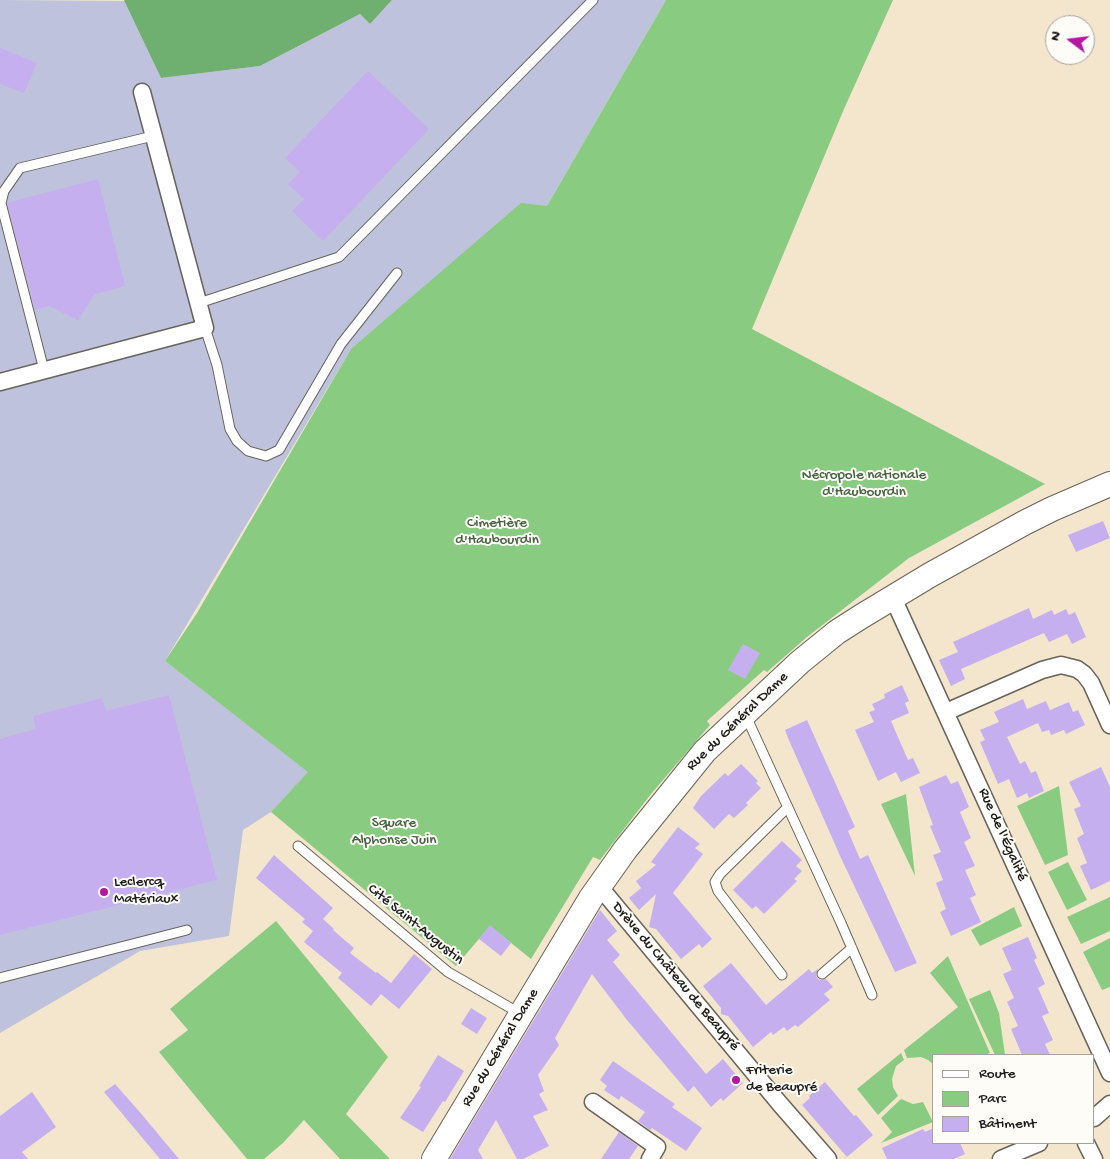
<!DOCTYPE html>
<html>
<head>
<meta charset="utf-8">
<style>
  body { margin:0 }
  #map { position:relative; width:1110px; height:1159px; overflow:hidden; background:#f3e6cd; font-family:"Gochi Hand",sans-serif }
  canvas { display:block }
  .legend { position:absolute; left:932px; top:1054px; width:162px; height:90px; box-sizing:border-box; background:#fdfcf7; border:1px solid #a3a29f; margin:0; padding:6px 9px; list-style:none; font-size:15px; color:#1c1c1c }
  .legend li { display:flex; align-items:center; gap:10px; height:25px }
  .legend b { width:25px; border:1px solid #a3a29f }
  .north { position:absolute; left:1045px; top:15px; width:50px; height:50px; box-sizing:border-box; background:#fdfcf7; border:1px solid #a3a29f; border-radius:50%; rotate:285deg; font-size:14px; font-weight:700; line-height:20px; text-align:center; color:#1c1c1c }
  .north::after { content:''; display:block; margin:auto; width:18px; height:22px; background:#b5179e; clip-path:polygon(50% 0,100% 100%,50% 72%,0 100%) }
</style>
</head>
<body>
<div id="map">
<canvas width="1110" height="1159"></canvas>
<ul class="legend">
<li><b style="height:6px;background:#fff"></b>Route</li>
<li><b style="height:14px;background:#8acb82"></b>Parc</li>
<li><b style="height:14px;background:#c6afef"></b>Bâtiment</li>
</ul>
<div class="north">N</div>
</div>
<script>
const c = document.querySelector('canvas').getContext('2d');
c.lineJoin = 'round';
function paint(path, color) {
  c.fillStyle = color;
  c.fill(path, 'evenodd');
}
function poly(rows) {
  const path = new Path2D();
  for (const r of rows) {
    path.moveTo(r[0], r[1]);
    for (let i = 2; i < r.length; i += 2) path.lineTo(r[i], r[i + 1]);
  }
  return path;
}
function trace(path, color, width, dash) {
  c.strokeStyle = color;
  c.lineWidth = width;
  c.lineCap = dash ? 'butt' : 'round';
  c.setLineDash(dash || []);
  c.stroke(path);
}
function write(font, color, halo, rows, align = 'center') {
  c.font = font + ' "Gochi Hand",sans-serif';
  c.lineWidth = 4;
  c.setLineDash([]);
  c.textBaseline = 'middle';
  c.strokeStyle = halo;
  c.fillStyle = color;
  for (const [text, x, y, turn = 0] of rows) {
    c.save();
    c.translate(x, y);
    c.rotate((+turn || 0) * Math.PI / 180);
    c.textAlign = isNaN(turn) ? turn : align;
    if (halo) c.strokeText(text, 0, 0);
    c.fillText(text, 0, 0);
    c.restore();
  }
}
paint(poly([
  [0,0,126,1,161,78,260,66,360,14,370,24,392,0,666,0,547,206,351,349,165,661,309,772,271,812,243,830,229,936,140,951,0,1033]
]), '#bfc2dd');
paint(poly([
  [666,0,893,0,844,109,752,329,1045,484,909,558,807,637,767,672,764,670,707,721,710,725,651,794,600,860,593,857,531,959,490,926,456,966,271,812,308,772,165,661,197,613,351,349,521,203,547,206],
  [1059,786,1068,855,1045,865,1017,806],
  [906,794,915,876,881,804],
  [1068,862,1087,900,1067,910,1048,872],
  [1110,897,1110,931,1081,944,1067,917],
  [1014,907,1022,926,980,946,971,930],
  [276,921,388,1057,346,1114,390,1159,340,1159,304,1120,283,1143,264,1159,247,1159,159,1052,188,1030,170,1009],
  [1110,938,1110,987,1102,990,1083,952],
  [948,956,990,1053,984,1055,934,1055,934,1065,928,1060,921,1057,907,1058,904,1050,958,1007,930,973],
  [990,990,999,1013,1005,1055,995,1055,969,999],
  [901,1053,904,1060,896,1066,892,1079,893,1087,898,1096,878,1115,857,1089],
  [901,1099,913,1104,923,1102,933,1122,881,1143,892,1132,881,1118]
]), '#8acb82');
paint(poly([
  [124,0,392,0,370,24,360,14,260,66,161,78]
]), '#6faf70');
paint(poly([
  [0,48,37,63,24,93,0,84],
  [368,71,429,129,323,241,292,211,304,199,288,184,300,172,285,158],
  [98,179,125,286,95,294,78,320,49,306,35,310,7,203],
  [1103,521,1110,538,1076,552,1068,535],
  [1029,608,1033,619,1052,610,1054,615,1066,609,1069,615,1075,612,1086,637,1072,644,1067,634,1049,642,1044,633,961,669,965,679,951,686,939,660,958,652,953,642],
  [743,644,760,653,745,679,728,670],
  [902,685,909,701,905,703,909,713,891,721,908,760,913,758,920,773,901,782,896,772,878,781,855,730,874,722,869,712,875,710,872,704,885,698,884,694],
  [169,695,217,880,0,935,0,739,36,729,33,716,102,698,106,711],
  [1023,699,1027,709,1046,701,1050,710,1069,702,1073,712,1078,710,1085,725,1066,734,1064,730,1051,735,1049,730,1042,732,1038,723,1007,737,1020,764,1025,761,1031,773,1036,771,1044,791,1029,798,1027,793,1017,798,1009,779,998,784,980,742,985,740,980,730,999,722,994,712],
  [807,720,855,827,848,831,860,859,868,855,917,963,895,972,841,858,788,738,785,730],
  [741,764,758,781,756,783,761,788,746,803,748,805,734,818,729,814,714,829,693,808,701,796,725,773,728,776],
  [1101,767,1110,787,1110,881,1091,890,1080,866,1087,863,1077,838,1084,834,1074,809,1081,806,1069,782],
  [946,775,951,784,958,781,969,807,960,812,971,838,964,842,975,866,965,870,976,895,970,898,981,922,951,936,940,912,946,909,936,883,943,880,933,855,941,852,930,826,933,825,919,787],
  [678,827,700,844,695,848,703,854,673,893,712,939,702,948,699,944,681,959,656,929,649,927,656,894,639,910,629,898,641,888,636,881,656,865,651,862],
  [782,841,802,860,796,866,802,871,794,879,797,881,764,914,756,906,752,909,733,890],
  [274,855,333,908,323,919,334,929,333,930,354,948,350,953,376,973,377,972,391,983,414,954,432,969,399,1009,381,994,371,1006,338,978,342,973,304,942,313,931,302,922,305,919,256,878],
  [600,910,617,931,607,940,620,955,613,962,686,1050,706,1074,723,1059,743,1083,723,1101,721,1098,711,1107,694,1086,688,1092,627,1020,592,974,555,1038,559,1045,538,1075,544,1091,539,1094,548,1110,533,1116,549,1146,523,1159,517,1159,496,1120,478,1150,483,1159,450,1159],
  [490,925,511,943,501,956,479,939],
  [1028,937,1037,958,1034,960,1045,984,1038,988,1049,1013,1042,1016,1053,1040,1045,1044,1050,1055,1022,1055,1011,1029,1018,1026,1007,1002,1014,998,1003,974,1012,970,1002,948],
  [731,963,766,1005,809,969,812,973,818,969,816,975,817,978,820,980,826,979,833,987,824,994,830,1000,798,1027,795,1025,787,1031,784,1027,773,1035,771,1032,753,1047,728,1016,721,1014,721,1008,703,986],
  [471,1008,487,1018,477,1034,461,1024],
  [438,1055,464,1071,445,1102,443,1101,423,1132,400,1118,421,1087,419,1086],
  [613,1061,675,1104,672,1107,702,1128,686,1151,652,1128,650,1130,638,1121,645,1112,621,1096,619,1100,604,1090,607,1086,600,1080],
  [825,1082,854,1116,856,1115,873,1135,847,1157,802,1105,810,1098,809,1096],
  [115,1084,138,1110,179,1159,160,1159,104,1092],
  [32,1092,56,1127,22,1152,28,1159,0,1159,0,1116],
  [934,1128,934,1143,960,1143,965,1154,954,1159,887,1159,882,1148,923,1129,925,1132],
  [619,1132,638,1146,629,1159,601,1159]
]), '#c6afef');
const lane = poly([
  [199,303,339,257,593,0],
  [205,328,217,365,230,429,237,441,248,451,266,456,279,450,341,344,397,273],
  [44,370,1,203,4,191,20,168,153,136],
  [745,714,841,923,872,995],
  [298,846,448,972,521,1014],
  [822,974,852,948],
  [782,975,718,891,715,882,720,874,788,807],
  [0,978,187,930]
]);
const street = poly([
  [0,382,205,328,142,92],
  [893,598,1110,1073],
  [946,712,1042,670,1061,665,1077,669,1084,674,1091,683,1110,725],
  [599,886,780,1104,828,1159],
  [593,1102,657,1147,650,1159],
  [1094,1118,1110,1104],
  [1086,1143,1094,1159],
  [1001,1159,1039,1143]
]);
const secondary = poly([
  [434,1159,591,898,625,850,705,751,800,662,837,632,862,616,930,575,1024,523,1052,509,1110,484]
]);
trace(lane, '#67635a', 11);
trace(street, '#67635a', 19);
trace(secondary, '#67635a', 26);
trace(lane, '#fff', 9);
trace(street, '#fff', 16);
trace(secondary, '#fff', 24);
for (const [x, y, r, color] of [
  [104,892,5,"#b5179e"],
  [736,1080,5,"#b5179e"]
]) {
  const dot = new Path2D();
  dot.arc(x, y, r, 0, 2 * Math.PI);
  c.fillStyle = color;
  c.fill(dot);
  trace(dot, '#fdfcf7', 2);
}
write('15px', '#486245', '#fdfcf7', [
  ["Nécropole nationale",864,476],
  ["d'Haubourdin",864,493],
  ["Cimetière",497,524],
  ["d'Haubourdin",497,541],
  ["Square",394,824],
  ["Alphonse Juin",394,841]
]);
write('15px', '#1c1c1c', '#fdfcf7', [
  ["Rue du Général Dame",738,722,-44],
  ["Rue de l'Égalité",1002,835,66],
  ["Cité Saint-Augustin",415,925,39],
  ["Drève du Château de Beaupré",675,977,50],
  ["Rue du Général Dame",501,1048,-59]
]);
write('15px', '#1c1c1c', '#fdfcf7', [
  ["Leclercq",114,883],
  ["Matériaux",114,900],
  ["Friterie",746,1071],
  ["de Beaupré",746,1088]
], 'left');
</script>
</body>
</html>
